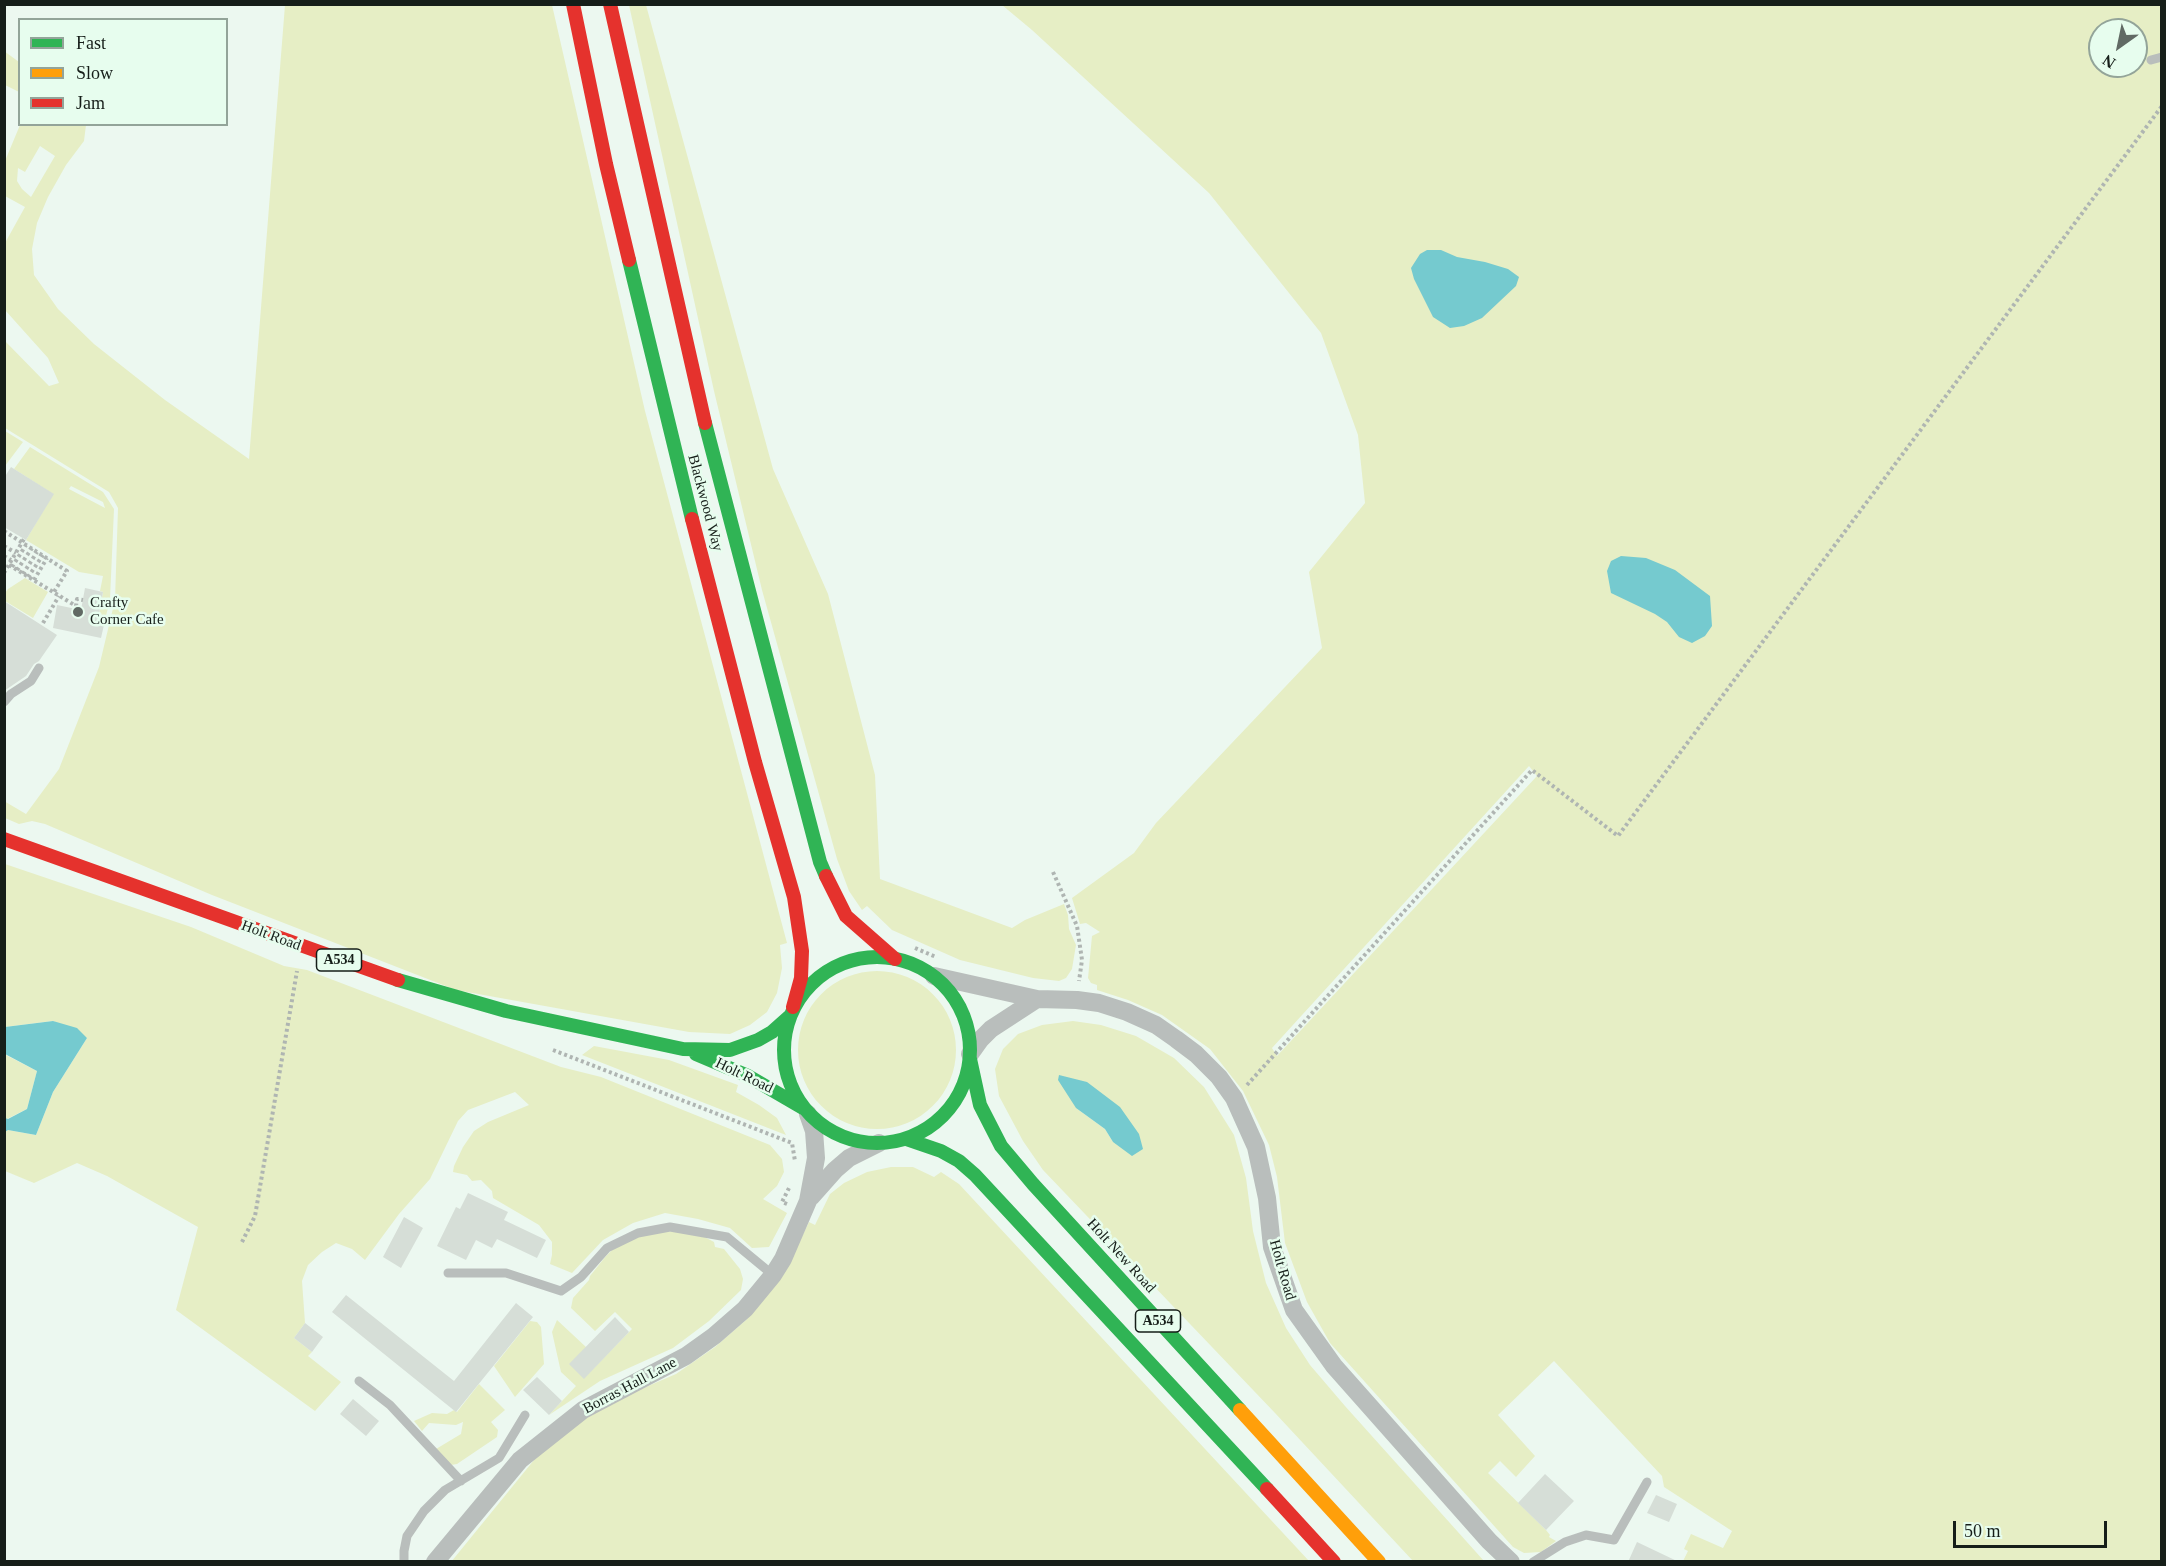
<!DOCTYPE html>
<html>
<head>
<meta charset="utf-8">
<style>
  body { margin:0 }
  #map { position:relative; width:2166px; height:1566px; overflow:hidden; background:#ecf8f0; font-family:"Times New Roman",serif }
  canvas { display:block }
  .frame { position:absolute; inset:0; border:6px solid #161e19; pointer-events:none }
  .legend { position:absolute; left:18px; top:18px; width:210px; height:108px; box-sizing:border-box; background:#e7fdee; border:2px solid #93a499; margin:0; padding:8px 10px; list-style:none; font-size:18px; color:#161e19 }
  .legend li { display:flex; align-items:center; gap:12px; height:30px }
  .legend b { width:30px; border:2px solid #93a499 }
  .north { position:absolute; left:2088px; top:18px; width:60px; height:60px; box-sizing:border-box; background:#e7fdee; border:2px solid #93a499; border-radius:50%; rotate:213deg; font-size:16px; font-weight:700; line-height:24px; text-align:center; color:#161e19 }
  .north::after { content:''; display:block; margin:auto; width:21px; height:27px; background:#616a64; clip-path:polygon(50% 0,100% 100%,50% 72%,0 100%) }
  .scale { position:absolute; left:1953px; top:1521px; width:154px; height:27px; box-sizing:border-box; border:3px solid #161e19; border-top:0; padding-left:8px; font-size:18px; line-height:21px; white-space:nowrap; color:#161e19; -webkit-text-stroke:4px #e7fdee; paint-order:stroke }
</style>
</head>
<body>
<div id="map">
<canvas width="2166" height="1566"></canvas>
<div class="frame"></div>
<ul class="legend">
<li><b style="height:8px;background:#30b455"></b>Fast</li>
<li><b style="height:8px;background:#ff9f0a"></b>Slow</li>
<li><b style="height:8px;background:#e5322d"></b>Jam</li>
</ul>
<div class="north">N</div>
<div class="scale">50 m</div>
</div>
<script>
const c = document.querySelector('canvas').getContext('2d');
c.lineJoin = 'round';
function paint(path, color) {
  c.fillStyle = color;
  c.fill(path, 'evenodd');
}
function poly(rows) {
  const path = new Path2D();
  for (const r of rows) {
    if (r.length === 3) {
      path.moveTo(r[0] + r[2], r[1]);
      path.arc(r[0], r[1], r[2], 0, 2 * Math.PI);
      continue;
    }
    path.moveTo(r[0], r[1]);
    for (let i = 2; i < r.length; i += 2) path.lineTo(r[i], r[i + 1]);
  }
  return path;
}
function trace(path, color, width, dash) {
  c.strokeStyle = color;
  c.lineWidth = width;
  c.lineCap = dash ? 'butt' : 'round';
  c.setLineDash(dash || []);
  c.stroke(path);
}
function write(font, color, halo, rows, align = 'center') {
  c.font = font + ' "Times New Roman",serif';
  c.lineWidth = 5;
  c.setLineDash([]);
  c.textBaseline = 'middle';
  c.strokeStyle = halo;
  c.fillStyle = color;
  for (const [text, x, y, turn = 0] of rows) {
    c.save();
    c.translate(x, y);
    c.rotate((+turn || 0) * Math.PI / 180);
    c.textAlign = isNaN(turn) ? turn : align;
    if (halo) c.strokeText(text, 0, 0);
    c.fillText(text, 0, 0);
    c.restore();
  }
}
paint(poly([
  [285,5,552,5,645,411,787,943,780,945,782,968,777,993,767,1012,750,1025,730,1034,689,1032,456,990,212,895,45,824,32,821,19,824,5,818,4,801,26,814,59,769,99,667,115,600,118,508,109,492,5,428,5,341,49,386,59,383,48,358,5,310,5,243,25,207,5,196,5,161,20,125,31,126,32,124,86,125,84,141,66,165,48,197,37,223,32,249,34,275,58,309,94,344,165,400,249,459],
  [40,146,55,156,31,197,22,189,17,181,18,168,25,172],
  [629,5,646,5,773,469,828,594,875,775,880,879,1012,928,1025,920,1064,904,1068,915,1069,929,1076,945,1072,969,1066,978,1059,981,1033,978,960,960,892,930,867,906,862,910,849,891,837,859,762,590,714,391],
  [1002,5,2161,5,2161,1561,1683,1561,1688,1551,1684,1549,1691,1534,1723,1548,1732,1531,1664,1487,1662,1476,1554,1361,1498,1415,1535,1456,1516,1477,1500,1461,1488,1473,1546,1530,1550,1535,1549,1537,1556,1541,1541,1552,1524,1553,1513,1547,1330,1343,1307,1302,1285,1243,1277,1177,1269,1145,1243,1091,1210,1049,1162,1015,1128,1000,1097,990,1097,985,1091,983,1088,978,1092,936,1100,932,1086,923,1080,924,1072,898,1134,853,1156,823,1322,648,1309,572,1365,503,1358,435,1321,333,1209,193,1032,30],
  [2100,30,2136,30,2136,66,2100,66],
  [1529,766,1537,776,1277,1056,1272,1048],
  [4,51,19,62,19,92,5,85],
  [5,431,23,442,5,466,4,466],
  [30,447,103,492,114,509,110,599,106,616,99,614,103,592,100,591,103,576,79,572,26,540,53,494,14,469],
  [71,486,103,502,105,508,69,489],
  [25,578,48,592,33,618,5,601,5,593,8,589],
  [5,864,191,927,284,966,307,970,561,1067,601,1077,770,1145,782,1159,784,1172,777,1186,763,1199,787,1213,769,1247,752,1248,730,1228,698,1219,665,1213,633,1223,603,1240,572,1273,550,1264,552,1255,552,1242,539,1225,493,1198,492,1191,481,1180,472,1181,467,1175,453,1172,454,1166,463,1147,474,1131,488,1122,529,1105,515,1092,468,1110,458,1121,430,1179,399,1214,365,1260,352,1249,336,1243,322,1252,308,1265,302,1281,305,1323,294,1338,312,1352,308,1356,341,1382,315,1411,176,1310,198,1227,107,1176,77,1163,34,1183,5,1171,5,1132,8,1130,36,1135,53,1092,87,1038,53,1021,5,1027],
  [877,1050,79],
  [1073,1021,1101,1025,1136,1036,1174,1058,1204,1087,1234,1135,1246,1178,1253,1231,1266,1283,1286,1328,1310,1365,1345,1406,1484,1561,1413,1561,1275,1413,1043,1170,1023,1141,999,1096,995,1069,1003,1049,1018,1034,1042,1025],
  [1076,1108,1143,1149,1113,1142,1105,1129],
  [594,1046,669,1060,738,1085,736,1092,759,1105,777,1118,786,1135,582,1055],
  [4,1054,37,1071,27,1109,7,1119,4,1118],
  [891,1167,913,1167,934,1177,941,1172,959,1184,1309,1561,451,1562,543,1449,588,1412,676,1374,715,1347,746,1320,790,1261,809,1222,815,1225,830,1194,844,1183,867,1172],
  [679,1231,697,1233,714,1242,715,1247,724,1249,740,1269,743,1279,741,1290,709,1321,673,1348,600,1381,549,1415,576,1386,561,1372,552,1332,557,1320,586,1347,584,1378,632,1329,615,1312,595,1331,571,1308,573,1298,589,1280,590,1276,606,1256,616,1246,635,1237,655,1232],
  [530,1321,537,1322,541,1327,544,1364,515,1397,494,1366],
  [479,1384,505,1410,491,1422,498,1430,497,1437,457,1464,451,1465,436,1449,461,1434,463,1422,456,1425,429,1423,422,1431,414,1421,432,1413,447,1414,454,1410,457,1412]
]), '#e6eec5');
paint(poly([
  [1427,250,1441,250,1457,257,1485,262,1508,269,1519,277,1516,286,1482,318,1464,326,1450,328,1433,317,1414,279,1411,268,1420,254],
  [1621,556,1646,558,1675,570,1710,596,1712,626,1705,636,1692,643,1679,637,1667,622,1655,614,1611,593,1607,571,1611,561],
  [53,1021,77,1028,87,1038,53,1092,36,1135,8,1130,5,1132,5,1118,8,1119,27,1109,37,1071,5,1054,5,1027],
  [1059,1075,1087,1082,1120,1107,1139,1134,1143,1149,1132,1156,1113,1142,1105,1129,1076,1108,1058,1080]
]), '#75cacf');
paint(poly([
  [11,467,54,494,26,540,4,527,4,478],
  [85,588,103,592,99,614,106,616,101,638,53,628,57,605,81,610],
  [4,601,57,635,39,661,34,664,26,676,4,691],
  [468,1193,508,1212,504,1220,546,1240,537,1258,497,1239,492,1248,476,1240,466,1260,437,1246,456,1207,460,1209],
  [404,1217,423,1228,401,1268,383,1257],
  [346,1295,454,1381,516,1303,533,1317,456,1412,332,1312],
  [615,1317,629,1332,584,1379,569,1364],
  [305,1323,323,1337,312,1352,294,1338],
  [537,1377,562,1401,549,1415,523,1390],
  [353,1399,379,1421,366,1436,340,1414],
  [1545,1474,1574,1501,1546,1530,1518,1503],
  [1656,1495,1677,1504,1669,1522,1647,1513],
  [1637,1542,1679,1562,1628,1562]
]), '#d6ded7');
trace(poly([
  [4,531,67,571,54,592],
  [4,546,16,553],
  [4,556,11,560],
  [9,565,76,606,77,599,83,600],
  [12,567,26,545],
  [17,570,32,548],
  [4,573,24,539],
  [23,574,37,552],
  [28,577,43,555],
  [34,580,47,558],
  [43,623,59,596],
  [1053,872,1077,926,1082,960,1079,981],
  [915,948,936,957],
  [553,1050,792,1143,795,1161],
  [1247,1085,1532,770,1618,836,2162,106],
  [787,1204,782,1202,790,1186],
  [242,1242,255,1216,297,971]
]), '#afb5b2', 4, [3, 3]);
trace(poly([
  [2151,60,2162,57],
  [4,702,11,694,31,681,39,668],
  [448,1273,506,1273,561,1291,581,1277,607,1248,638,1233,670,1227,727,1237,773,1275],
  [359,1381,390,1405,461,1481],
  [404,1562,404,1551,407,1536,424,1511,445,1490,499,1458,525,1415],
  [1533,1562,1565,1542,1586,1535,1614,1540,1647,1482]
]), '#b9bebc', 9);
trace(poly([
  [934,976,1037,999,1077,1000,1099,1003,1127,1012,1156,1025,1176,1039,1196,1054,1219,1077,1234,1098,1256,1147,1267,1198,1272,1247,1294,1310,1334,1366,1489,1541,1511,1562],
  [970,1054,980,1040,991,1029,1037,999],
  [811,1197,835,1170,849,1158,879,1143],
  [435,1562,520,1460,583,1410,686,1356,714,1336,745,1309,773,1275,783,1259,808,1201,816,1158,814,1131,808,1114]
]), '#b9bebc', 18);
trace(poly([
  [629,260,692,519],
  [705,423,820,862,826,876],
  [877,1050,93],
  [398,980,506,1011,683,1049,730,1050,758,1040,772,1032,790,1016],
  [696,1054,748,1076,803,1108],
  [970,1059,980,1105,1001,1146,1033,1184,1240,1410],
  [906,1139,941,1151,959,1161,975,1175,1267,1489]
]), '#30b455', 14);
trace(poly([
  [1240,1410,1379,1562]
]), '#ff9f0a', 14);
trace(poly([
  [573,4,606,164,629,260],
  [610,4,705,423],
  [692,519,755,762,794,897,802,951,801,978,793,1007],
  [4,839,398,980],
  [826,876,846,916,895,959],
  [1267,1489,1334,1562]
]), '#e5322d', 14);
for (const [x, y, r, color] of [
  [78,612,6,"#616a64"]
]) {
  const dot = new Path2D();
  dot.arc(x, y, r, 0, 2 * Math.PI);
  c.fillStyle = color;
  c.fill(dot);
  trace(dot, '#e7fdee', 2);
}
for (const [x, y, w] of [
  [339,960,45],
  [1158,1321,45]
]) {
  const box = new Path2D();
  box.roundRect(x - w / 2, y - 11, w, 22, 4.5);
  c.fillStyle = '#e7fdee';
  c.fill(box);
  trace(box, '#161e19', 1.5);
}
write('bold 14px', '#161e19', null, [
  ["A534",339,960],
  ["A534",1158,1321]
]);
write('15px', '#161e19', '#e7fdee', [
  ["Blackwood Way",705,503,75],
  ["Holt Road",271,936,20],
  ["Holt Road",744,1076,26],
  ["Holt New Road",1121,1256,48],
  ["Holt Road",1282,1270,74],
  ["Borras Hall Lane",630,1386,-28]
]);
write('15px', '#161e19', '#e7fdee', [
  ["Crafty",90,603],
  ["Corner Cafe",90,620]
], 'left');
</script>
</body>
</html>
